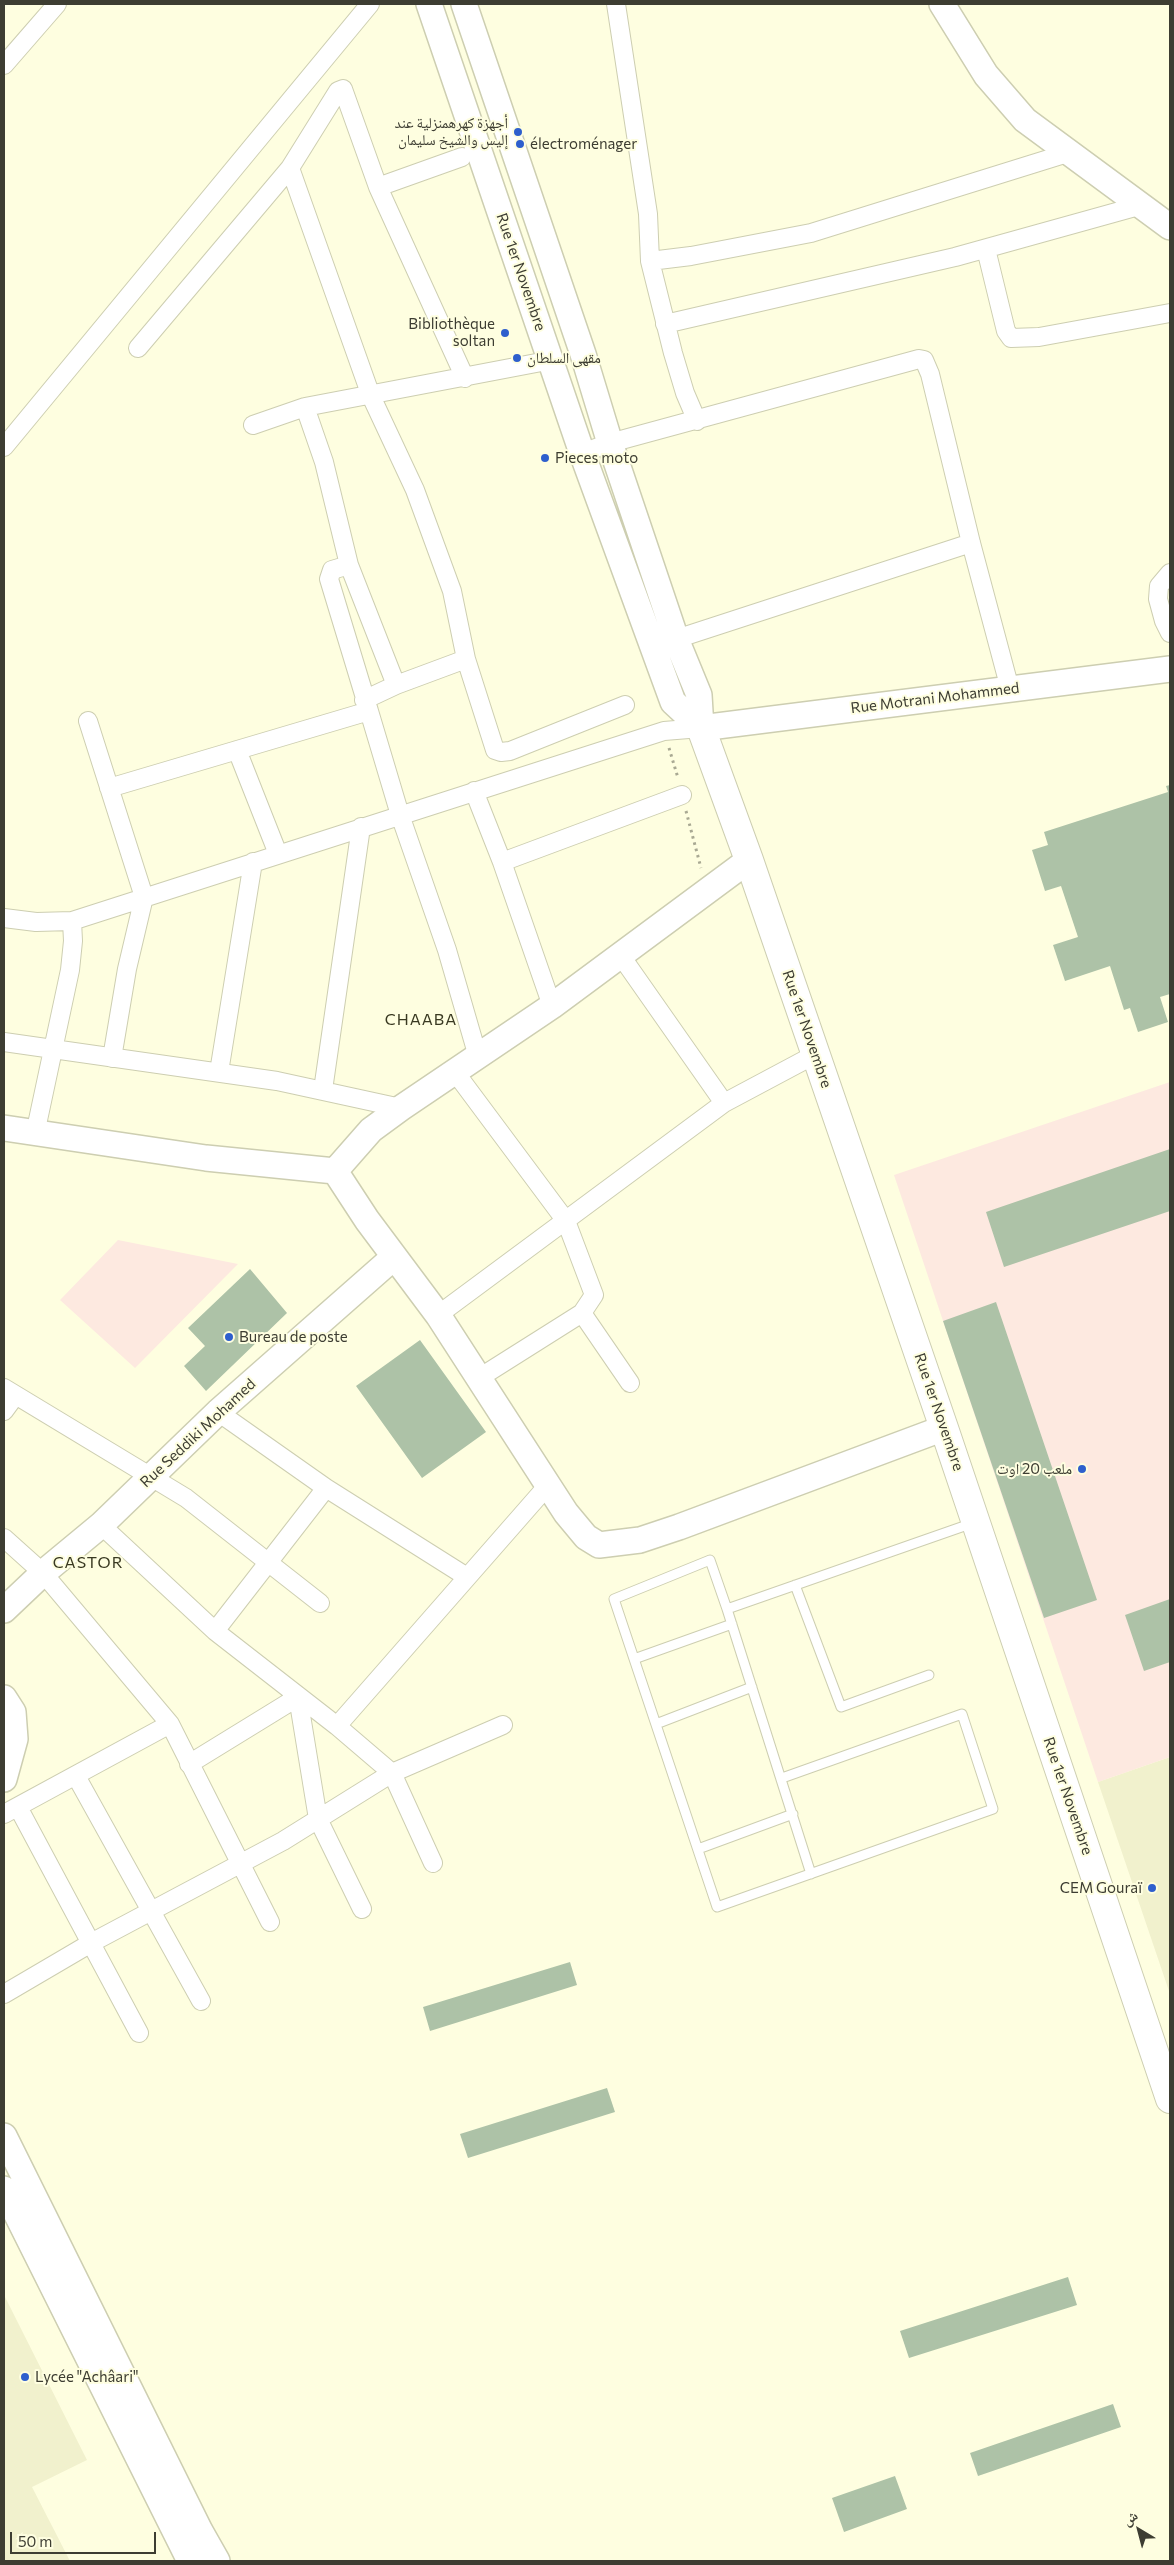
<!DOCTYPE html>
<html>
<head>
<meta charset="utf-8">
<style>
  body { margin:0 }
  #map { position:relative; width:1174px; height:2565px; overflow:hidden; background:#fefee0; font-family:Commissioner,"Noto Naskh Arabic",sans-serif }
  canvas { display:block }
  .frame { position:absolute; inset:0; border:5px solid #3d3d32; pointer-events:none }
  .north { position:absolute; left:1114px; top:2505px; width:50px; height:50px; -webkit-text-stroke:4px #fefee0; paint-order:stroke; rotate:323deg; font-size:14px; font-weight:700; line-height:20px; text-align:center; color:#3d3d32 }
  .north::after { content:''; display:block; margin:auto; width:18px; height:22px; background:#3d3d32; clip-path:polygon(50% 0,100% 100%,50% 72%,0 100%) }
  .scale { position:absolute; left:10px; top:2532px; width:146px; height:22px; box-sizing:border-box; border:2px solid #3d3d32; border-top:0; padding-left:6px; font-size:15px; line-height:18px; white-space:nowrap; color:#3d3d32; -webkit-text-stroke:4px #fefee0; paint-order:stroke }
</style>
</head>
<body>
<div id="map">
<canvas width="1174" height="2565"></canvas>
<div class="frame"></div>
<div class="north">ش</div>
<div class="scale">50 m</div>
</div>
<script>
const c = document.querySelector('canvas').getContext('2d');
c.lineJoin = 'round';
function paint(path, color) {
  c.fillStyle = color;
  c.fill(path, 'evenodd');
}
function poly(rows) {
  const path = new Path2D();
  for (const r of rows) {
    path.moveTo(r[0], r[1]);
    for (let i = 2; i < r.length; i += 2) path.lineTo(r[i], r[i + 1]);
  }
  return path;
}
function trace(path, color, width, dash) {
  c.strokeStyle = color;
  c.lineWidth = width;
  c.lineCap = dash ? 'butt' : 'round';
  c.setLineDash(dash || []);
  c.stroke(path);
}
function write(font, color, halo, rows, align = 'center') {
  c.font = font + ' Commissioner,"Noto Naskh Arabic",sans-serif';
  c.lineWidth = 4;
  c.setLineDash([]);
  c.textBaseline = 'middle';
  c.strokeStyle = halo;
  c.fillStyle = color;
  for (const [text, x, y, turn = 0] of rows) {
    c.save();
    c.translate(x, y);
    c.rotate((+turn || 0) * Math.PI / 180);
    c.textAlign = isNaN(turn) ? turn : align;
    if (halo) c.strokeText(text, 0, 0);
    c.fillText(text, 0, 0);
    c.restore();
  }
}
paint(poly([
  [1170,1757,1170,1994,1098,1782],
  [4,2295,87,2460,32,2487,70,2561,4,2561]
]), '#f1f1cd');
paint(poly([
  [1170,1082,1170,1757,1098,1782,894,1175],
  [118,1240,238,1264,135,1368,60,1300]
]), '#fde9e0');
paint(poly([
  [1170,785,1170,994,1160,997,1168,1022,1138,1032,1130,1008,1124,1010,1110,966,1065,981,1053,945,1078,937,1061,886,1045,891,1032,850,1048,845,1044,832,1168,792,1166,786],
  [1170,1149,1170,1211,1004,1267,986,1212],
  [250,1269,287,1313,206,1391,184,1366,205,1346,188,1328],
  [996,1302,1097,1600,1044,1618,943,1321],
  [420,1340,486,1432,422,1478,356,1386],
  [1170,1599,1170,1662,1144,1671,1125,1615],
  [570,1962,577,1985,430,2031,423,2007],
  [607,2088,615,2112,468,2158,460,2134],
  [1068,2277,1077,2305,909,2358,900,2331],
  [1113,2404,1121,2427,978,2476,970,2453],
  [895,2476,907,2509,844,2532,832,2498]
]), '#adc2a7');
const lane = poly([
  [795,1585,841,1707,929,1675],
  [727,1609,811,1874],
  [634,1659,732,1624],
  [656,1724,752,1687],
  [782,1778,962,1714,993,1809,717,1907,614,1599,710,1560,727,1609,973,1523],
  [698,1849,793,1814]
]);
const street = poly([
  [616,4,648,214,650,261,691,256,811,233,1071,152],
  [4,65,57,4],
  [290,168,371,396,415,490,452,591,466,659,396,685],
  [378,187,462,157],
  [986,249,1006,331,1011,338,1039,337,1170,313],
  [650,261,673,353,685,393,697,421],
  [665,324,955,257,1142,205],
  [138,348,290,168,338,91,343,89,378,187,465,378],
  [305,407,324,462,349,565,396,685,364,700],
  [253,425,305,407,552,360],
  [4,447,370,4],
  [582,453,610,443,919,359,924,360,930,374,971,543,1010,689],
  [1170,573,1159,586,1158,599,1164,621,1170,633],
  [676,639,971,543],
  [466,659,495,750,501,752,510,751,625,705],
  [369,711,400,815,447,950,478,1057],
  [88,721,144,897,127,969,112,1058],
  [237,750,278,854],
  [109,788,369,711,329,579,332,570,349,565],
  [474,791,502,862,552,1006],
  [502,862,682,795],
  [4,918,36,922,72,921,664,731,701,728],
  [621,956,724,1103],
  [4,1042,277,1081,401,1108],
  [219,1072,253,862],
  [455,1072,566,1221,594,1295,582,1313,479,1378],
  [323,1090,361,827],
  [35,1134,70,970,73,941,72,921],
  [582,1313,630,1383],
  [438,1315,724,1103,816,1054],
  [4,1388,186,1498,320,1603],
  [4,1411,15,1396],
  [218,1412,326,1488,467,1577],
  [101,1525,215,1631,337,1726,549,1484],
  [4,1538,43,1573,170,1724,270,1922],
  [215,1631,326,1488],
  [189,1764,298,1697,318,1819,362,1909],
  [76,1776,201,2001],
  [18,1807,139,2033],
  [4,1814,170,1724],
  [433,1863,392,1773,503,1725],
  [4,1994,91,1943,283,1841,392,1773,337,1726]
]);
const secondary = poly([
  [429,4,582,453,673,702,701,728],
  [464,4,583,354,610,443,676,639,699,695,701,728],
  [942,4,986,75,1025,120,1170,227],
  [701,728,1170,669],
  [4,1128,206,1158,335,1171,371,1130,401,1108,552,1006,749,860],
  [335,1171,367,1220,438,1315,566,1513,586,1537,599,1545,640,1540,679,1527,944,1428],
  [4,1610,43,1573,101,1525,218,1412,394,1257],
  [4,1698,13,1712,15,1739,4,1779],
  [4,2136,200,2531,217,2561],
  [4,2189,190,2561]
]);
const primary = poly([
  [701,728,749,860,944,1428,1170,2099]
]);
trace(lane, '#cdceb1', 11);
trace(street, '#cdceb1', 20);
trace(secondary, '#cdceb1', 28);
trace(primary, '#cdceb1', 30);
trace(poly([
  [669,748,678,778],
  [686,811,701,868]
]), '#a9a993', 3, [2.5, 4]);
trace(lane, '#fff', 9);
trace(street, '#fff', 18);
trace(secondary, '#fff', 25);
trace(primary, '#fff', 28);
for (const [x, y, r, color] of [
  [518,132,5,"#2e5fcd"],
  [520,144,5,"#2e5fcd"],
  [505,333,5,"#2e5fcd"],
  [517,358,5,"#2e5fcd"],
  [545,458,5,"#2e5fcd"],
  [229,1337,5,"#2e5fcd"],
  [1082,1469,5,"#2e5fcd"],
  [1152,1888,5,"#2e5fcd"],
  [25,2377,5,"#2e5fcd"]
]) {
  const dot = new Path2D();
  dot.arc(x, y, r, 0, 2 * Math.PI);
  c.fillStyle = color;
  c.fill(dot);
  trace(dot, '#fefee0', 2);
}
write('15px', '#3d3d32', '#fefee0', [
  ["أجهزة كهرهمنزلية عند",508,123,"right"],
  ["إليس والشيخ سليمان",508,140,"right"],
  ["électroménager",530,144],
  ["Bibliothèque",495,324,"right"],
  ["soltan",495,341,"right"],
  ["مقهى السلطان",527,358],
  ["Pieces moto",555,458],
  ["Bureau de poste",239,1337],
  ["ملعب 20 اوت",1072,1469,"right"],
  ["CEM Gouraï",1142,1888,"right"],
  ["Lycée \"Achâari\"",35,2377]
], 'left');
write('15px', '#3d3d32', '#fefee0', [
  ["Rue 1er Novembre",521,272,71],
  ["Rue Motrani Mohammed",935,698,-7],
  ["Rue 1er Novembre",807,1029,71],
  ["Rue 1er Novembre",939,1412,71],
  ["Rue Seddiki Mohamed",198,1433,-43],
  ["Rue 1er Novembre",1068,1796,71]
]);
c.letterSpacing = '1px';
write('16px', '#393921', '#fefee0', [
  ["CHAABA",421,1020],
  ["CASTOR",88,1563]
]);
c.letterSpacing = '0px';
</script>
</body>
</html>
